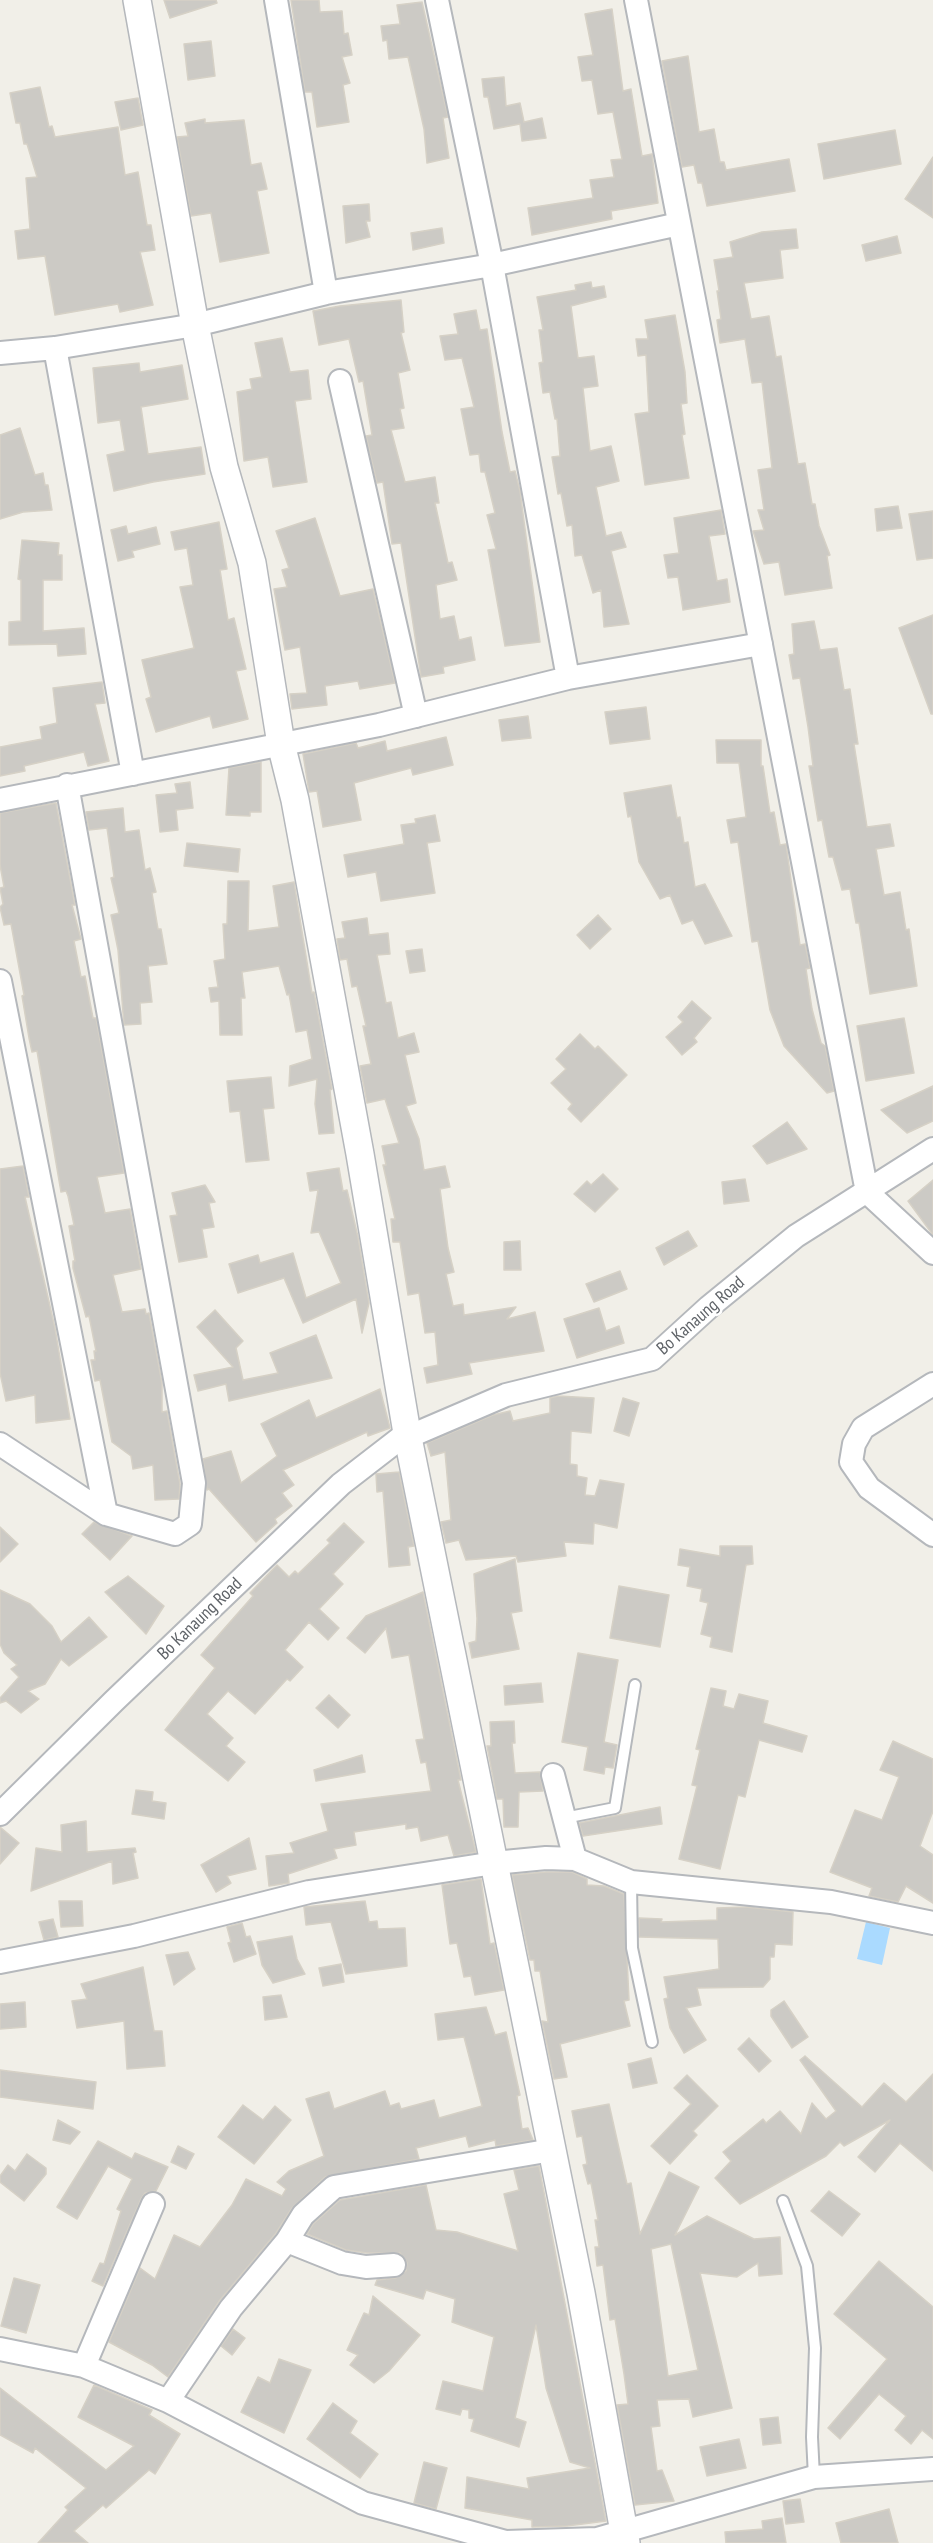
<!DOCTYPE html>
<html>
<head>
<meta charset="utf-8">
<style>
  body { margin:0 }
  canvas { display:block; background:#f1efe8 }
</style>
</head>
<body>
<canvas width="933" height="2543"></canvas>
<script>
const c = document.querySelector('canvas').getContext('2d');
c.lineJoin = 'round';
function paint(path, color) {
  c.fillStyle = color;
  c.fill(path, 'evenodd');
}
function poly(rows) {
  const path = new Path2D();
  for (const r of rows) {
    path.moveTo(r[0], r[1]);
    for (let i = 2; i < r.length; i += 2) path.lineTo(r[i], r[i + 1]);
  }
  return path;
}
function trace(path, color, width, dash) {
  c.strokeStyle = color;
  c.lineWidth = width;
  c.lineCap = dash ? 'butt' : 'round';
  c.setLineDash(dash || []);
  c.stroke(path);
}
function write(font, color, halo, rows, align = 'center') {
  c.font = font + ' "PT Sans Narrow",sans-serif';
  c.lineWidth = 5;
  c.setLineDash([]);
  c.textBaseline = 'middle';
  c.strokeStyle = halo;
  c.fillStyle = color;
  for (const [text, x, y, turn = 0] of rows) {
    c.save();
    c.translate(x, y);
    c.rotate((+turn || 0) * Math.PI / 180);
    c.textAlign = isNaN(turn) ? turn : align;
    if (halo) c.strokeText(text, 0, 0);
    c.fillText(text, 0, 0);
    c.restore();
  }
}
paint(poly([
  [866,1922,890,1928,882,1965,857,1959]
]), '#aadaff');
const building = poly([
  [164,0,216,0,217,3,170,18,164,0],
  [291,0,319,0,320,12,342,11,344,34,348,33,352,55,342,57,350,83,343,85,349,122,317,127,312,92,305,92,291,0],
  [422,2,448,117,443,118,449,158,427,163,424,129,408,57,389,59,387,40,383,41,381,26,400,24,397,5,422,2],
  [612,9,623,91,631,89,642,156,652,154,658,203,611,211,612,219,532,235,528,208,593,198,590,180,614,177,611,160,622,159,613,112,598,114,592,80,582,81,578,57,593,55,585,14,612,9],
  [211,41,215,76,188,80,184,44,211,41],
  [688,56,699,132,714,129,720,162,724,162,726,170,789,159,795,191,707,206,702,183,698,183,694,165,682,167,662,61,688,56],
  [504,77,506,106,520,103,524,122,542,118,546,138,522,141,520,124,494,129,488,97,484,97,482,79,504,77],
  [40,87,49,127,52,126,55,137,118,127,125,175,138,172,147,225,151,225,155,250,140,252,153,305,120,312,118,304,55,315,45,256,18,259,15,231,30,229,26,178,37,177,27,144,24,144,20,123,16,123,10,93,40,87],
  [138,98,143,125,121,130,115,102,138,98],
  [205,119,205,123,244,120,251,165,261,163,267,189,257,191,269,253,220,262,211,213,191,216,177,137,188,136,185,123,205,119],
  [895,130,901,164,824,179,818,144,895,130],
  [933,157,933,218,905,199,933,157],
  [369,204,370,221,366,221,370,237,346,243,343,206,369,204],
  [442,228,444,243,413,250,411,233,442,228],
  [796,229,798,248,780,250,783,278,744,283,751,319,769,316,776,357,781,356,798,464,805,463,812,504,815,504,819,526,830,555,827,556,832,588,785,595,779,562,764,564,753,531,764,530,758,510,764,510,758,470,772,468,762,382,752,383,745,339,720,343,717,320,721,319,717,291,719,291,714,260,733,257,730,242,762,232,796,229],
  [897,236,901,253,866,261,862,245,897,236],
  [591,282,592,288,604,286,606,297,571,306,578,358,594,356,598,386,583,388,590,451,611,446,619,481,596,487,606,536,621,532,626,547,611,551,629,624,604,627,601,590,593,593,582,555,575,556,572,525,567,526,561,493,558,494,552,457,560,456,557,419,555,419,550,392,543,393,539,363,543,362,539,330,543,330,537,297,576,290,575,285,591,282],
  [401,300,404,332,401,333,410,370,398,373,404,408,400,409,404,428,391,430,405,482,435,477,439,503,435,503,448,563,452,562,457,580,436,585,440,619,454,616,459,640,471,637,475,660,443,667,444,673,421,677,401,543,392,544,383,482,377,483,366,436,372,435,363,381,359,382,349,339,319,345,313,311,340,306,401,300],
  [476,310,480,330,487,329,502,432,510,472,515,471,520,491,540,642,505,646,488,550,496,549,487,515,495,513,485,472,481,472,479,454,470,455,461,409,474,407,462,358,445,360,440,336,458,334,454,314,476,310],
  [675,315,685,372,687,403,681,404,685,434,682,435,689,478,645,485,635,414,649,412,646,355,638,356,636,339,648,339,645,320,675,315],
  [282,338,290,372,308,370,311,399,295,401,307,482,273,487,268,457,244,461,237,392,252,389,250,379,262,377,255,343,282,338],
  [139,363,140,372,182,365,188,399,141,407,148,454,201,447,205,474,153,482,114,491,107,455,125,451,120,420,98,423,93,368,139,363],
  [20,428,35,475,43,473,45,485,48,485,52,510,23,512,0,519,0,435,20,428],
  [898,506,902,528,877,531,875,509,898,506],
  [721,510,725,534,709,536,717,581,727,579,730,602,683,610,678,577,668,578,664,555,679,553,674,518,721,510],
  [933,511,933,558,917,560,909,514,933,511],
  [315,518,340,596,373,589,395,683,360,689,358,681,325,686,327,705,292,709,290,694,307,693,300,647,285,650,274,589,287,587,282,570,289,568,276,531,315,518],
  [219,522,227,569,220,570,228,620,234,618,246,669,236,671,248,719,213,728,210,716,156,732,146,699,151,697,142,660,194,648,180,587,193,585,187,548,175,550,171,532,219,522],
  [126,526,128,534,156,527,160,544,132,551,134,557,118,561,111,530,126,526],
  [22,540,59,543,58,555,62,555,62,580,43,580,43,631,84,628,86,654,58,656,57,644,9,645,9,622,21,621,21,580,18,579,22,540],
  [933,615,933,714,931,714,899,628,933,615],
  [814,621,820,650,837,648,844,690,850,689,858,744,854,744,867,827,890,824,894,846,876,849,884,895,900,892,906,930,909,929,917,986,870,994,859,923,856,923,850,889,842,890,833,857,829,857,822,820,818,821,809,766,813,766,808,727,800,678,793,679,789,655,794,654,792,624,814,621],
  [102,682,105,703,95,704,109,761,88,766,84,752,24,766,25,771,0,776,0,747,42,739,40,727,57,723,53,688,102,682],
  [646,707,650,739,610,744,605,712,646,707],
  [528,716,531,738,502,741,499,720,528,716],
  [446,737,453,765,413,775,411,768,354,783,361,820,323,827,317,791,309,792,303,754,356,743,358,748,385,741,387,751,446,737],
  [716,740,761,740,761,766,763,766,770,813,774,812,780,845,786,844,800,945,805,944,810,968,806,969,812,1009,821,1043,825,1046,834,1091,827,1093,784,1046,770,1010,758,941,752,942,738,842,731,843,727,820,746,817,739,763,717,763,716,740],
  [261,762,261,812,250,812,250,816,226,815,229,768,261,762],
  [190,782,193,808,176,810,178,830,160,832,156,795,177,793,175,784,190,782],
  [671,785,677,818,680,817,684,843,688,842,695,887,705,884,732,936,705,944,693,920,682,924,670,895,660,899,639,862,631,816,628,817,624,793,671,785],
  [56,803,75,905,72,905,81,939,74,941,81,977,85,976,93,1018,96,1018,124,1173,97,1177,105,1213,130,1209,141,1269,113,1275,122,1312,145,1309,146,1314,149,1313,162,1383,162,1412,167,1411,180,1484,179,1499,155,1500,153,1465,133,1469,131,1456,112,1442,100,1380,95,1381,91,1360,95,1360,94,1351,96,1351,89,1316,86,1317,73,1268,73,1261,75,1261,69,1226,74,1225,68,1196,66,1191,61,1192,37,1051,32,1052,29,1038,22,996,24,995,11,924,4,925,0,907,3,904,0,888,4,887,0,865,0,813,56,803],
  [123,808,125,832,139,830,145,870,150,868,156,892,152,893,158,929,161,929,167,964,148,966,152,1002,140,1003,141,1024,124,1025,118,950,111,915,119,913,111,878,114,877,107,828,89,830,86,812,123,808],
  [435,815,440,841,427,843,435,893,381,901,376,872,348,877,344,855,404,844,401,825,416,823,415,819,435,815],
  [187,843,240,849,238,872,184,866,187,843],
  [228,881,249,881,248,931,279,927,273,886,294,882,312,993,314,992,332,1089,330,1090,334,1133,319,1134,315,1104,317,1079,289,1086,290,1066,312,1059,307,1030,296,1032,289,994,287,995,279,966,242,972,245,998,241,998,242,1035,220,1035,219,1001,211,1002,209,988,218,987,214,961,225,959,223,924,227,924,228,881],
  [598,915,611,929,590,949,577,935,598,915],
  [367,918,369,935,388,933,390,954,377,955,386,1003,391,1002,398,1038,414,1033,419,1052,405,1055,416,1103,406,1106,419,1139,424,1170,445,1166,450,1187,440,1189,448,1248,454,1272,446,1274,453,1306,463,1304,464,1315,516,1307,507,1319,535,1312,544,1351,469,1363,472,1374,427,1383,424,1368,438,1365,435,1332,425,1333,419,1293,408,1295,400,1242,393,1242,391,1219,395,1219,383,1165,386,1165,382,1146,399,1143,385,1099,367,1103,360,1066,371,1064,363,1026,366,1026,357,986,352,987,347,959,340,960,337,939,345,938,342,922,367,918],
  [422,949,425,971,410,973,406,951,422,949],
  [692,1001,711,1018,694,1038,697,1042,682,1055,666,1037,683,1022,678,1017,692,1001],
  [904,1018,914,1073,866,1081,857,1026,904,1018],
  [580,1034,595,1049,598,1046,627,1075,581,1122,568,1109,572,1104,551,1083,566,1069,556,1059,580,1034],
  [271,1077,274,1108,263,1109,269,1160,246,1162,240,1111,230,1112,227,1081,271,1077],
  [933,1086,933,1121,907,1133,881,1110,933,1086],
  [787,1122,807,1149,767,1164,753,1146,787,1122],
  [23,1166,29,1197,25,1197,55,1328,70,1419,36,1423,35,1395,6,1401,0,1373,0,1169,23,1166],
  [339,1168,343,1191,347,1190,358,1237,369,1303,362,1333,356,1299,303,1323,284,1278,238,1293,229,1264,258,1255,260,1263,293,1253,306,1298,341,1283,319,1232,311,1233,318,1190,310,1191,307,1173,339,1168],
  [603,1174,618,1189,595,1212,574,1194,587,1181,591,1185,603,1174],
  [745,1179,749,1201,724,1204,722,1182,745,1179],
  [933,1180,933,1235,908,1201,933,1180],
  [205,1185,215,1202,209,1203,214,1227,202,1229,207,1257,179,1262,170,1216,177,1215,172,1193,205,1185],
  [688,1231,697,1246,664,1265,656,1248,688,1231],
  [520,1241,521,1270,504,1270,504,1242,520,1241],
  [620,1271,627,1289,594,1302,586,1284,620,1271],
  [599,1308,606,1331,619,1326,624,1343,577,1358,564,1319,599,1308],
  [215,1310,243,1341,236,1348,243,1380,278,1373,270,1353,316,1335,332,1378,229,1401,226,1384,198,1391,194,1375,233,1367,197,1327,215,1310],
  [380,1389,390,1428,368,1436,367,1432,283,1470,294,1485,282,1493,292,1506,275,1519,277,1523,256,1542,209,1489,207,1490,203,1459,231,1451,241,1483,277,1456,261,1424,309,1400,316,1418,380,1389],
  [558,1396,594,1398,591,1433,571,1431,570,1464,577,1465,577,1476,587,1478,585,1495,595,1496,600,1480,624,1484,617,1528,594,1523,593,1544,564,1542,566,1556,518,1562,516,1556,466,1560,459,1540,446,1543,441,1522,451,1520,445,1452,431,1456,427,1443,493,1415,510,1411,513,1421,550,1413,550,1398,558,1396],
  [623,1398,639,1403,629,1436,614,1431,623,1398],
  [399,1472,414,1546,408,1547,410,1565,389,1567,383,1491,377,1492,376,1474,399,1472],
  [94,1522,132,1536,110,1560,82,1534,94,1522],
  [344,1523,364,1542,333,1574,343,1584,319,1609,339,1628,328,1640,309,1622,285,1650,303,1667,290,1681,287,1679,255,1714,228,1691,207,1714,233,1738,226,1746,245,1762,228,1781,165,1730,215,1668,201,1655,253,1596,250,1593,277,1565,289,1577,295,1571,298,1574,330,1543,327,1540,344,1523],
  [0,1527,18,1544,0,1562,0,1527],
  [720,1546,752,1546,753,1564,746,1565,732,1652,710,1647,712,1637,701,1634,708,1603,700,1601,702,1589,687,1586,690,1567,678,1565,680,1549,720,1556,720,1546],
  [515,1559,522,1611,511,1613,519,1649,472,1658,469,1643,476,1641,477,1619,474,1574,515,1559],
  [128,1576,164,1606,146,1634,105,1592,128,1576],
  [619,1586,669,1595,660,1647,610,1638,619,1586],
  [0,1590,30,1604,52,1626,61,1642,89,1617,107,1637,69,1666,61,1659,45,1684,28,1691,39,1699,21,1713,6,1701,0,1703,0,1698,19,1677,11,1669,17,1665,4,1653,0,1644,0,1590],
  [423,1592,461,1780,458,1780,476,1852,454,1856,448,1835,421,1841,418,1827,406,1829,406,1824,354,1832,356,1845,334,1849,337,1858,288,1874,289,1883,269,1886,266,1856,294,1853,290,1843,328,1831,321,1804,431,1791,426,1762,421,1763,416,1740,424,1739,409,1655,392,1658,386,1628,365,1653,347,1638,366,1616,423,1592],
  [578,1653,618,1660,604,1742,617,1745,613,1768,605,1767,604,1774,584,1770,588,1747,562,1742,578,1653],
  [541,1683,543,1702,505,1705,504,1686,541,1683],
  [711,1688,726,1691,723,1706,734,1709,739,1694,768,1701,763,1723,807,1736,802,1752,759,1740,745,1797,738,1795,720,1869,679,1859,697,1786,692,1785,700,1750,696,1749,711,1688],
  [329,1695,350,1715,338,1728,316,1708,329,1695],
  [514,1721,515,1743,512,1743,515,1773,540,1772,543,1791,519,1792,518,1827,504,1827,503,1799,497,1799,487,1746,491,1746,490,1722,514,1721],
  [893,1741,933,1759,933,1811,920,1846,933,1855,933,1903,906,1886,898,1902,869,1896,872,1888,830,1872,855,1810,882,1820,899,1777,880,1770,893,1741],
  [362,1755,365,1772,316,1781,314,1770,362,1755],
  [136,1790,153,1792,152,1801,166,1803,164,1819,132,1814,136,1790],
  [660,1807,662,1824,583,1836,579,1823,660,1807],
  [86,1821,87,1852,135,1848,136,1852,133,1853,138,1878,113,1884,112,1861,31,1891,36,1848,62,1852,61,1825,86,1821],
  [0,1827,19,1843,0,1864,0,1827],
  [249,1838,256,1869,227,1876,231,1883,216,1892,201,1865,249,1838],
  [546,1872,572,1872,587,1879,587,1885,604,1886,624,1894,629,2000,624,2001,630,2026,560,2044,567,2077,554,2079,542,2021,548,2022,540,1971,535,1971,534,1960,530,1960,512,1875,546,1872],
  [481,1879,490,1944,494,1943,504,1990,475,1995,471,1976,464,1977,457,1943,450,1944,442,1885,481,1879],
  [59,1901,82,1901,83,1926,61,1927,59,1901],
  [365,1901,369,1922,377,1921,378,1929,405,1928,407,1966,346,1974,331,1922,306,1925,304,1907,365,1901],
  [746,1907,793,1912,792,1945,775,1944,774,1957,770,1957,770,1979,763,1987,697,1988,701,2005,686,2008,706,2040,684,2053,670,2028,664,1999,668,1998,664,1977,719,1969,718,1939,639,1937,639,1918,662,1919,661,1922,717,1920,717,1908,746,1907],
  [53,1919,58,1937,44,1940,39,1922,53,1919],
  [242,1923,246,1937,250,1936,256,1954,234,1962,228,1943,231,1942,227,1927,242,1923],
  [292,1936,297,1959,305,1974,273,1983,262,1965,257,1942,292,1936],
  [188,1952,195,1969,174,1985,166,1955,188,1952],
  [341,1964,344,1982,323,1986,319,1968,341,1964],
  [143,1967,154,2031,162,2031,165,2066,127,2069,124,2021,77,2028,72,2001,87,1999,81,1984,143,1967],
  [281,1995,287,2017,265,2020,263,1997,281,1995],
  [784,2001,808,2037,792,2048,771,2016,771,2010,784,2001],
  [25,2002,26,2027,0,2029,0,2004,25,2002],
  [486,2007,495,2035,506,2032,520,2095,517,2096,522,2129,528,2128,533,2140,496,2146,495,2140,469,2147,466,2136,416,2148,419,2159,325,2177,292,2208,276,2233,220,2300,168,2377,152,2365,109,2342,140,2268,155,2279,174,2235,200,2247,232,2205,246,2179,282,2196,286,2189,277,2182,289,2171,324,2156,306,2099,329,2092,334,2109,385,2091,390,2106,399,2103,401,2109,434,2100,439,2118,482,2106,464,2037,438,2040,435,2014,486,2007],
  [749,2038,771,2061,759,2072,738,2049,749,2038],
  [805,2056,862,2107,884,2083,906,2102,933,2074,933,2171,900,2143,875,2172,858,2157,890,2120,844,2146,840,2142,826,2156,740,2204,715,2178,731,2161,723,2152,763,2119,766,2123,780,2111,801,2134,812,2103,826,2119,836,2111,800,2060,805,2056],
  [651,2058,657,2083,633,2088,628,2064,651,2058],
  [0,2070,96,2082,93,2109,0,2097,0,2070],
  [687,2075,718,2106,693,2131,697,2135,670,2164,651,2146,691,2104,674,2088,687,2075],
  [609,2104,627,2184,631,2183,640,2234,669,2172,699,2187,675,2235,707,2216,754,2239,780,2237,782,2274,759,2276,758,2263,737,2277,700,2273,732,2408,693,2417,689,2399,657,2400,660,2426,651,2427,657,2471,662,2470,674,2501,635,2505,617,2405,628,2404,624,2374,615,2319,610,2320,603,2265,597,2266,595,2247,599,2247,595,2220,598,2220,591,2183,588,2184,583,2165,587,2164,582,2136,577,2137,572,2111,609,2104],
  [671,2244,698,2370,668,2376,651,2249,671,2244],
  [243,2105,263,2120,275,2106,291,2120,254,2164,218,2137,243,2105],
  [58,2120,80,2132,70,2144,53,2140,58,2120],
  [98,2141,132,2159,135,2153,168,2167,156,2191,145,2193,141,2199,103,2286,92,2281,100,2263,104,2264,121,2211,117,2209,132,2179,108,2166,77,2219,57,2207,98,2141],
  [178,2146,194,2154,186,2169,171,2162,178,2146],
  [27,2154,46,2168,46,2174,24,2201,0,2182,0,2176,8,2165,15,2171,27,2154],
  [539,2166,606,2521,567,2526,532,2527,532,2520,465,2508,467,2477,529,2489,527,2478,590,2468,570,2462,546,2388,536,2325,515,2418,526,2422,519,2447,471,2431,474,2419,469,2418,469,2410,462,2409,460,2415,436,2409,443,2381,483,2391,494,2337,452,2322,455,2299,426,2290,423,2299,375,2285,377,2280,396,2278,406,2271,407,2263,400,2253,367,2253,346,2250,307,2234,313,2224,340,2200,426,2185,436,2230,457,2232,518,2251,504,2194,519,2190,514,2170,539,2166],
  [829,2191,860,2214,842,2236,811,2211,829,2191],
  [879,2261,933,2307,933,2439,922,2430,911,2444,895,2430,906,2416,879,2394,840,2439,828,2428,887,2359,834,2314,879,2261],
  [14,2278,40,2285,26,2333,1,2326,14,2278],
  [373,2296,420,2335,389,2371,374,2383,350,2365,358,2355,347,2350,364,2313,369,2315,373,2296],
  [233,2329,245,2338,232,2355,221,2346,233,2329],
  [279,2359,311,2370,284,2433,241,2412,258,2377,270,2383,279,2359],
  [94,2385,152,2410,149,2415,180,2434,155,2474,149,2470,106,2508,103,2505,74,2531,88,2543,38,2543,68,2510,65,2507,86,2488,35,2448,33,2453,0,2435,0,2388,106,2470,134,2446,78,2417,94,2385],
  [333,2403,357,2421,350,2433,378,2454,360,2478,307,2439,333,2403],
  [778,2417,781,2443,763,2445,760,2419,778,2417],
  [739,2439,746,2468,707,2476,700,2447,739,2439],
  [424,2462,447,2468,436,2509,414,2503,424,2462],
  [800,2499,804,2522,786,2524,783,2501,800,2499],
  [889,2509,898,2543,841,2543,836,2523,889,2509],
  [782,2518,786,2543,726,2543,725,2532,763,2529,762,2521,782,2518]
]);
paint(building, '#cccac5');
trace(building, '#d6d1c6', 1.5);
const service = poly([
  [564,1818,615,1808,635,1685],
  [631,1882,632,1948,652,2042],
  [783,2201,807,2266,815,2348,812,2437,814,2477]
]);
const minor = poly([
  [276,0,326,293],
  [437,0,492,265,568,678],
  [636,0,867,1192,933,1253],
  [55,348,133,774],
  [0,353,55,348,195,325,326,293,492,265,679,224],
  [340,381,416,716],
  [0,800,379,725,568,678,761,644],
  [0,981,106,1514],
  [933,1384,863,1428,854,1444,851,1462,869,1488,933,1535],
  [408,1437,506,1395,652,1359,709,1307,796,1236,933,1149],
  [0,1444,106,1514,175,1534,190,1524,194,1483,67,785],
  [553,1775,575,1859],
  [0,1814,114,1701,341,1484,407,1433],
  [0,1962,134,1936,309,1892,494,1863,546,1858,575,1859,631,1882,831,1902,933,1923],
  [287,2241,342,2263,366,2267,394,2265],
  [0,2349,84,2366,168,2401,363,2503,506,2542,597,2539,814,2477,933,2469],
  [84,2366,153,2204],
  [168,2401,231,2308,287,2241,303,2215,334,2187,552,2150]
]);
const tertiary = poly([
  [137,0,195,325,224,467,252,563,281,744,295,800,360,1154,407,1433,581,2293,626,2543]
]);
trace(service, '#b5b8bc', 14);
trace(minor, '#b5b8bc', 26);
trace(tertiary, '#b5b8bc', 30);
trace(service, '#fff', 10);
trace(minor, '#fff', 22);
trace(tertiary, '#fff', 27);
write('18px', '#5f6368', '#fff', [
  ["Bo Kanaung Road",701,1316,-41],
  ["Bo Kanaung Road",200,1619,-44]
]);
</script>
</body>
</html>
